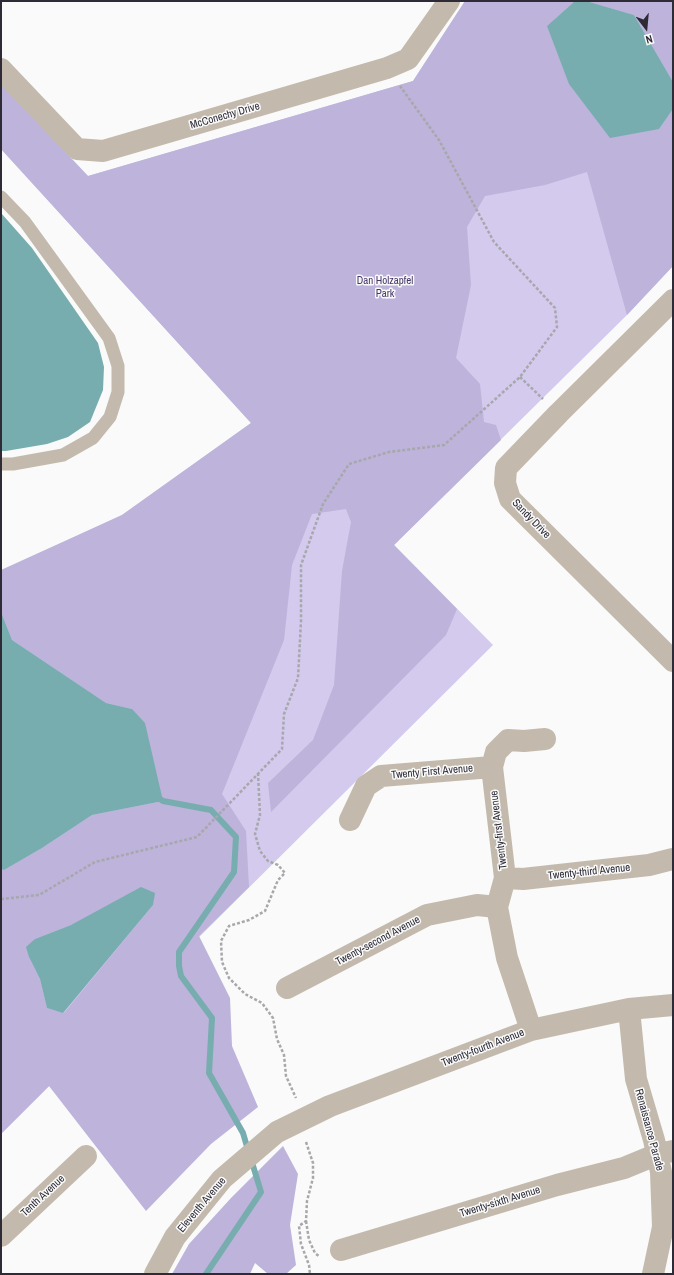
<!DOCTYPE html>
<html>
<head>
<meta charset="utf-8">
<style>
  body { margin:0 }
  #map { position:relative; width:674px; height:1275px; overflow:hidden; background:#f9faf9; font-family:"Archivo Narrow",sans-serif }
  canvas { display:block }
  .frame { position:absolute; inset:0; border:2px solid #2e2b37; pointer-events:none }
  .north { position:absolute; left:626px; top:8px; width:40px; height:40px; -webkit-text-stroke:3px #f9faf9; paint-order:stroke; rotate:164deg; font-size:11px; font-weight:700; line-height:16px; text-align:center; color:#2e2b37 }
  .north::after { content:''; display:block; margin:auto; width:14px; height:18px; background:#2e2b37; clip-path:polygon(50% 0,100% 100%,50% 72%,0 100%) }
</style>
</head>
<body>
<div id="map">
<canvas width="674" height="1275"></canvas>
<div class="frame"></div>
<div class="north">N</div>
</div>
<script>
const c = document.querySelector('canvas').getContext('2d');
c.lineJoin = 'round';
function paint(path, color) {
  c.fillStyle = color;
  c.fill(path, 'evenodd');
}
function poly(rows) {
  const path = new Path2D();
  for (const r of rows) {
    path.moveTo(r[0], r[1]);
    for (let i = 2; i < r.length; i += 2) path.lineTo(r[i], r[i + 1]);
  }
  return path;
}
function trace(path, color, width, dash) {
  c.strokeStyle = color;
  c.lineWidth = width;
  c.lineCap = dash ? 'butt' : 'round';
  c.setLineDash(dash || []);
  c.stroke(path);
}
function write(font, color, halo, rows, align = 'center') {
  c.font = font + ' "Archivo Narrow",sans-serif';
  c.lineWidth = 3;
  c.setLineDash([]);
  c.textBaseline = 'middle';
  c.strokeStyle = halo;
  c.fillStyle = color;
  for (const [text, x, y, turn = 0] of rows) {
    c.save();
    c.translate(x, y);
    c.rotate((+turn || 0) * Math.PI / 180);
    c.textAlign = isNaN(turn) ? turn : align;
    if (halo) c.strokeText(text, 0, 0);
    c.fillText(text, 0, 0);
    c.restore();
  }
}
paint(poly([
  [465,1,673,1,673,266,627,315,394,545,493,645,1,1134,1,571,122,515,251,423,1,149,1,84,88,176,413,81]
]), '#d3caee');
paint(poly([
  [465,1,575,1,547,26,659,129,673,109,673,266,627,315,587,172,545,185,485,196,467,227,471,285,456,358,480,384,484,422,496,425,501,440,394,545,457,609,446,635,271,812,268,783,313,740,334,685,342,571,351,522,346,509,312,514,292,565,284,640,222,794,246,831,249,887,199,936,230,998,232,1046,258,1107,211,1144,146,1211,49,1086,1,1134,1,869,4,870,42,848,92,815,163,801,132,709,106,703,12,640,1,612,1,570,122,515,251,423,1,149,1,84,88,176,413,81],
  [154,893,153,905,64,1013,47,1008,40,979,29,957,35,939],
  [586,1,673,1,673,82,634,15],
  [283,1146,298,1174,290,1225,296,1265,286,1274,268,1274,255,1263,250,1274,172,1274,189,1244,231,1198]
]), '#bdb3db');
paint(poly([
  [575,1,586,1,634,15,673,82,673,109,659,129,610,138,569,84,547,26],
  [1,213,32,248,98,343,104,367,103,390,90,422,68,437,47,444,6,451,1,451],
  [1,612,12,640,106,703,132,709,145,723,163,801,92,815,42,848,4,870,1,869],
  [141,887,155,893,153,905,63,1013,47,1008,40,979,29,957,26,947,35,939,71,925]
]), '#77adaf');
trace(poly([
  [157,797,163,801,211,810,236,837,234,872,179,952,179,966,181,976,212,1018,209,1073,243,1133,248,1150],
  [206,1274,261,1192,251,1159]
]), '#77adaf', 6);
trace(poly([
  [520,377,543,399],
  [258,773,260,815,255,834,260,851,268,861,278,865,285,873,278,880,265,911,249,920,229,926,221,941,222,962,229,978,245,994,262,1003,273,1018,277,1039,284,1055,286,1076,296,1098],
  [1,899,39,895,95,862,197,837,282,749,284,714,298,678,301,621,301,565,323,504,349,464,389,452,444,445,520,377,557,327,555,308,494,242,439,140,400,86],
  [306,1142,313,1163,313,1178,307,1201,306,1221,299,1226,301,1244,309,1265,310,1274],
  [306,1221,309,1240,315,1253,320,1257]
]), '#a8a7ab', 2.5, [3, 2]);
trace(poly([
  [1,197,25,222,109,338,118,366,118,392,110,417,93,438,63,455,13,464,1,464]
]), '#c3baad', 13);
trace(poly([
  [1,69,77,149,103,151,387,68,408,59,449,1],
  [673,300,559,413,506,468,505,483,510,499,673,661],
  [350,820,366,786,381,776,492,767],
  [505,878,523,879,649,865,673,859],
  [287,988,427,915,477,905,497,907],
  [629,1009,636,1079,654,1140,661,1172,663,1227,653,1274],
  [531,1030,507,958,497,907,505,878,492,767,496,752,508,740,524,741,545,739],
  [1,1236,86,1156],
  [341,1250,557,1185,624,1168,658,1154,673,1151],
  [155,1274,175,1237,222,1179,277,1132,330,1106,531,1030,629,1009,673,1005]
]), '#c3baad', 22);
write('11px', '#2e2b37', '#f9faf9', [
  ["McConechy Drive",225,116,-16],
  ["Sandy Drive",531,519,46],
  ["Twenty First Avenue",432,772,-5],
  ["Twenty-first Avenue",499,830,-97],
  ["Twenty-third Avenue",589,872,-6],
  ["Twenty-second Avenue",378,941,-28],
  ["Twenty-fourth Avenue",483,1048,-21],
  ["Renaissance Parade",649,1130,75],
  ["Tenth Avenue",43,1196,-43],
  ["Twenty-sixth Avenue",500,1202,-17],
  ["Eleventh Avenue",202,1205,-50]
]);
write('11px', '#463669', '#f9faf9', [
  ["Dan Holzapfel",385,281],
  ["Park",385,294]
]);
</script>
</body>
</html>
